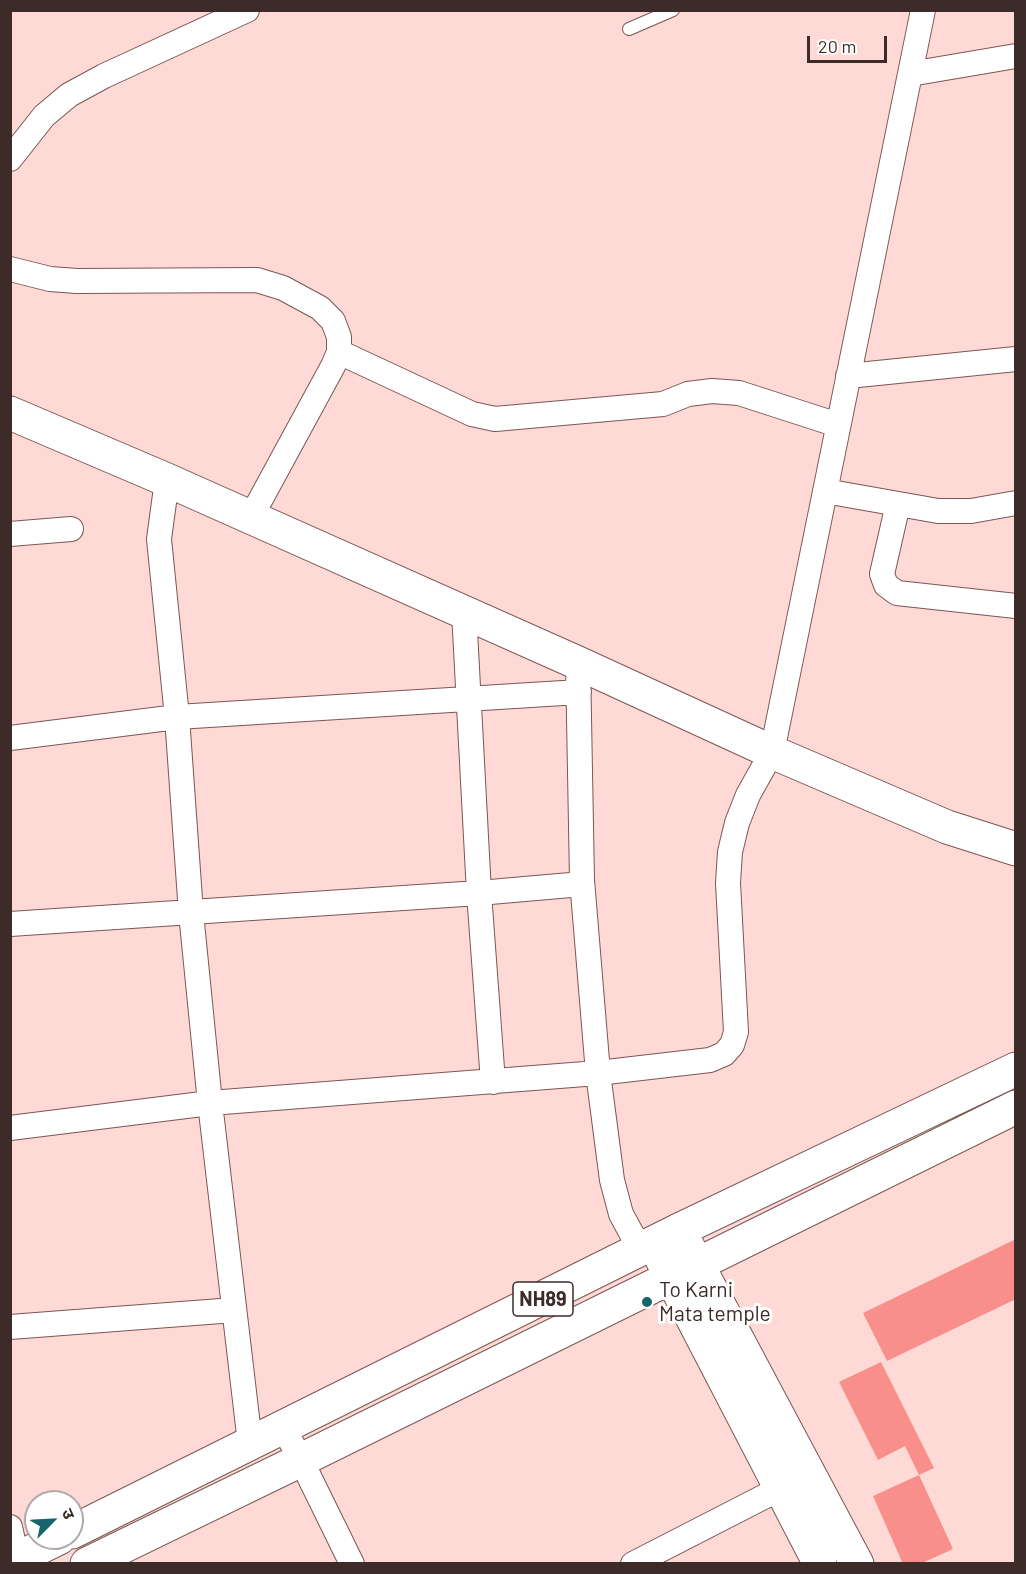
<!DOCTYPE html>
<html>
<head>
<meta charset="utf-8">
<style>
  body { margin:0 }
  #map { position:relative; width:1026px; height:1574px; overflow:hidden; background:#fed9d6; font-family:Barlow,"Noto Sans Devanagari",sans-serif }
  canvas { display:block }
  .frame { position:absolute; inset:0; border:12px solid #3c2b29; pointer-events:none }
  .north { position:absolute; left:24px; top:1490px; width:60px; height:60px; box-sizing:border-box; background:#fff; border:2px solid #b1aaa9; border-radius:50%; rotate:66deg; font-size:16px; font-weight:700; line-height:24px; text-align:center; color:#3c2b29 }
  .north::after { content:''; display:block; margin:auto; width:21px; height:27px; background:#17656c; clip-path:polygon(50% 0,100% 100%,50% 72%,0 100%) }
  .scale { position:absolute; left:807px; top:36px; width:80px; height:27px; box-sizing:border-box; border:3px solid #3c2b29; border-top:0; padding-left:8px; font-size:18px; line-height:21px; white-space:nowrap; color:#3c2b29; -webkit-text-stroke:4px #fff; paint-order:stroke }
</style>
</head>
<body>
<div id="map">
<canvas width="1026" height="1574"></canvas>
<div class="frame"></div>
<div class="north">उ</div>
<div class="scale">20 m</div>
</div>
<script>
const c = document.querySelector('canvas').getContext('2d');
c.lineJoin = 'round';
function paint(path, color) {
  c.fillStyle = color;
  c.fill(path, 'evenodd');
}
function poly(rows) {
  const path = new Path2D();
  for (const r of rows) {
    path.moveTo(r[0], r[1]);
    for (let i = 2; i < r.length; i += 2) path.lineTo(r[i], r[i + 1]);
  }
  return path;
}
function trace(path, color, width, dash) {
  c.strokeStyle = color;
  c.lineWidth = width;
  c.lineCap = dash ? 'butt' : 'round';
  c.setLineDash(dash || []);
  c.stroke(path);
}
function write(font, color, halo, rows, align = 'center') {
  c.font = font + ' Barlow,sans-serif';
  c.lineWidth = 6;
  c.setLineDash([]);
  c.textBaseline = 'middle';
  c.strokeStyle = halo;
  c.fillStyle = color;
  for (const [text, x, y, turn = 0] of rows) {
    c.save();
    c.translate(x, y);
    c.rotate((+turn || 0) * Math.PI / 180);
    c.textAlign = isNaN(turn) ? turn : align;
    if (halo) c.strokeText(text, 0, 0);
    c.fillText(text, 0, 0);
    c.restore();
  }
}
paint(poly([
  [1016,1239,1016,1299,887,1361,863,1313],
  [881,1362,934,1468,919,1475,905,1446,878,1460,839,1382],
  [919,1475,953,1549,920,1564,903,1564,873,1496]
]), '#f88f8a');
const lane = poly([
  [629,29,673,10]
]);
const street = poly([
  [910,74,1016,56],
  [10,159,44,116,69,95,104,76,247,10],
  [10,269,50,279,77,281,257,280,283,288,320,308,333,321,339,337,339,352,333,366,251,517],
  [339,352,472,414,495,419,663,404,688,394,712,391,739,393,838,425],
  [848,376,1016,359],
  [167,480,159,539,177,717,191,913,210,1103,250,1443],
  [825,491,938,511,971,511,1016,503],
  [898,504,882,574,886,585,897,593,1016,606],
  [10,534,71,529],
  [464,612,479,893,493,1082],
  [578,663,582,880,598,1073,612,1180,621,1214,641,1251],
  [10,738,177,717,579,692],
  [10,924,479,893,582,884],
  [10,1128,210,1103,598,1073,710,1060,724,1054,732,1045,736,1032,728,883,730,852,737,823,748,795,772,752,923,10],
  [10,1327,234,1310],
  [283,1427,301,1460,352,1564],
  [10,1527,17,1559],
  [633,1564,781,1488]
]);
const secondary = poly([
  [10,413,167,480,578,663,772,752,947,827,1016,849],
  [679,1230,857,1564],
  [654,1244,820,1564]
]);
const primary = poly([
  [72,1532,679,1230,1016,1069],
  [10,1562,59,1538],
  [87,1564,301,1460,1016,1107]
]);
trace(lane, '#7c5653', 14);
trace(street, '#7c5653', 26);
trace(secondary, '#7c5653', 35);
trace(primary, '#7c5653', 35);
trace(lane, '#fff', 12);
trace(street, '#fff', 24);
trace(secondary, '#fff', 33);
trace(primary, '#fff', 33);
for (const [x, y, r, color] of [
  [647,1302,6,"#17656c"]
]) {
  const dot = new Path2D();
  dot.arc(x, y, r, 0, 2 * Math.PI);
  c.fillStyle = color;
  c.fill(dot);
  trace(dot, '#fff', 2);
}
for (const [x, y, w] of [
  [543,1299,60]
]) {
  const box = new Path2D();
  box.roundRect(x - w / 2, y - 17, w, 34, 4.5);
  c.fillStyle = '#fff';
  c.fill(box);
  trace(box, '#3c2b29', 1.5);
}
write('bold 20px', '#3c2b29', null, [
  ["NH89",543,1299]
]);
write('21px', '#3c2b29', '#fff', [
  ["To Karni",659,1290],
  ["Mata temple",659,1314]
], 'left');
</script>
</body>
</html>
